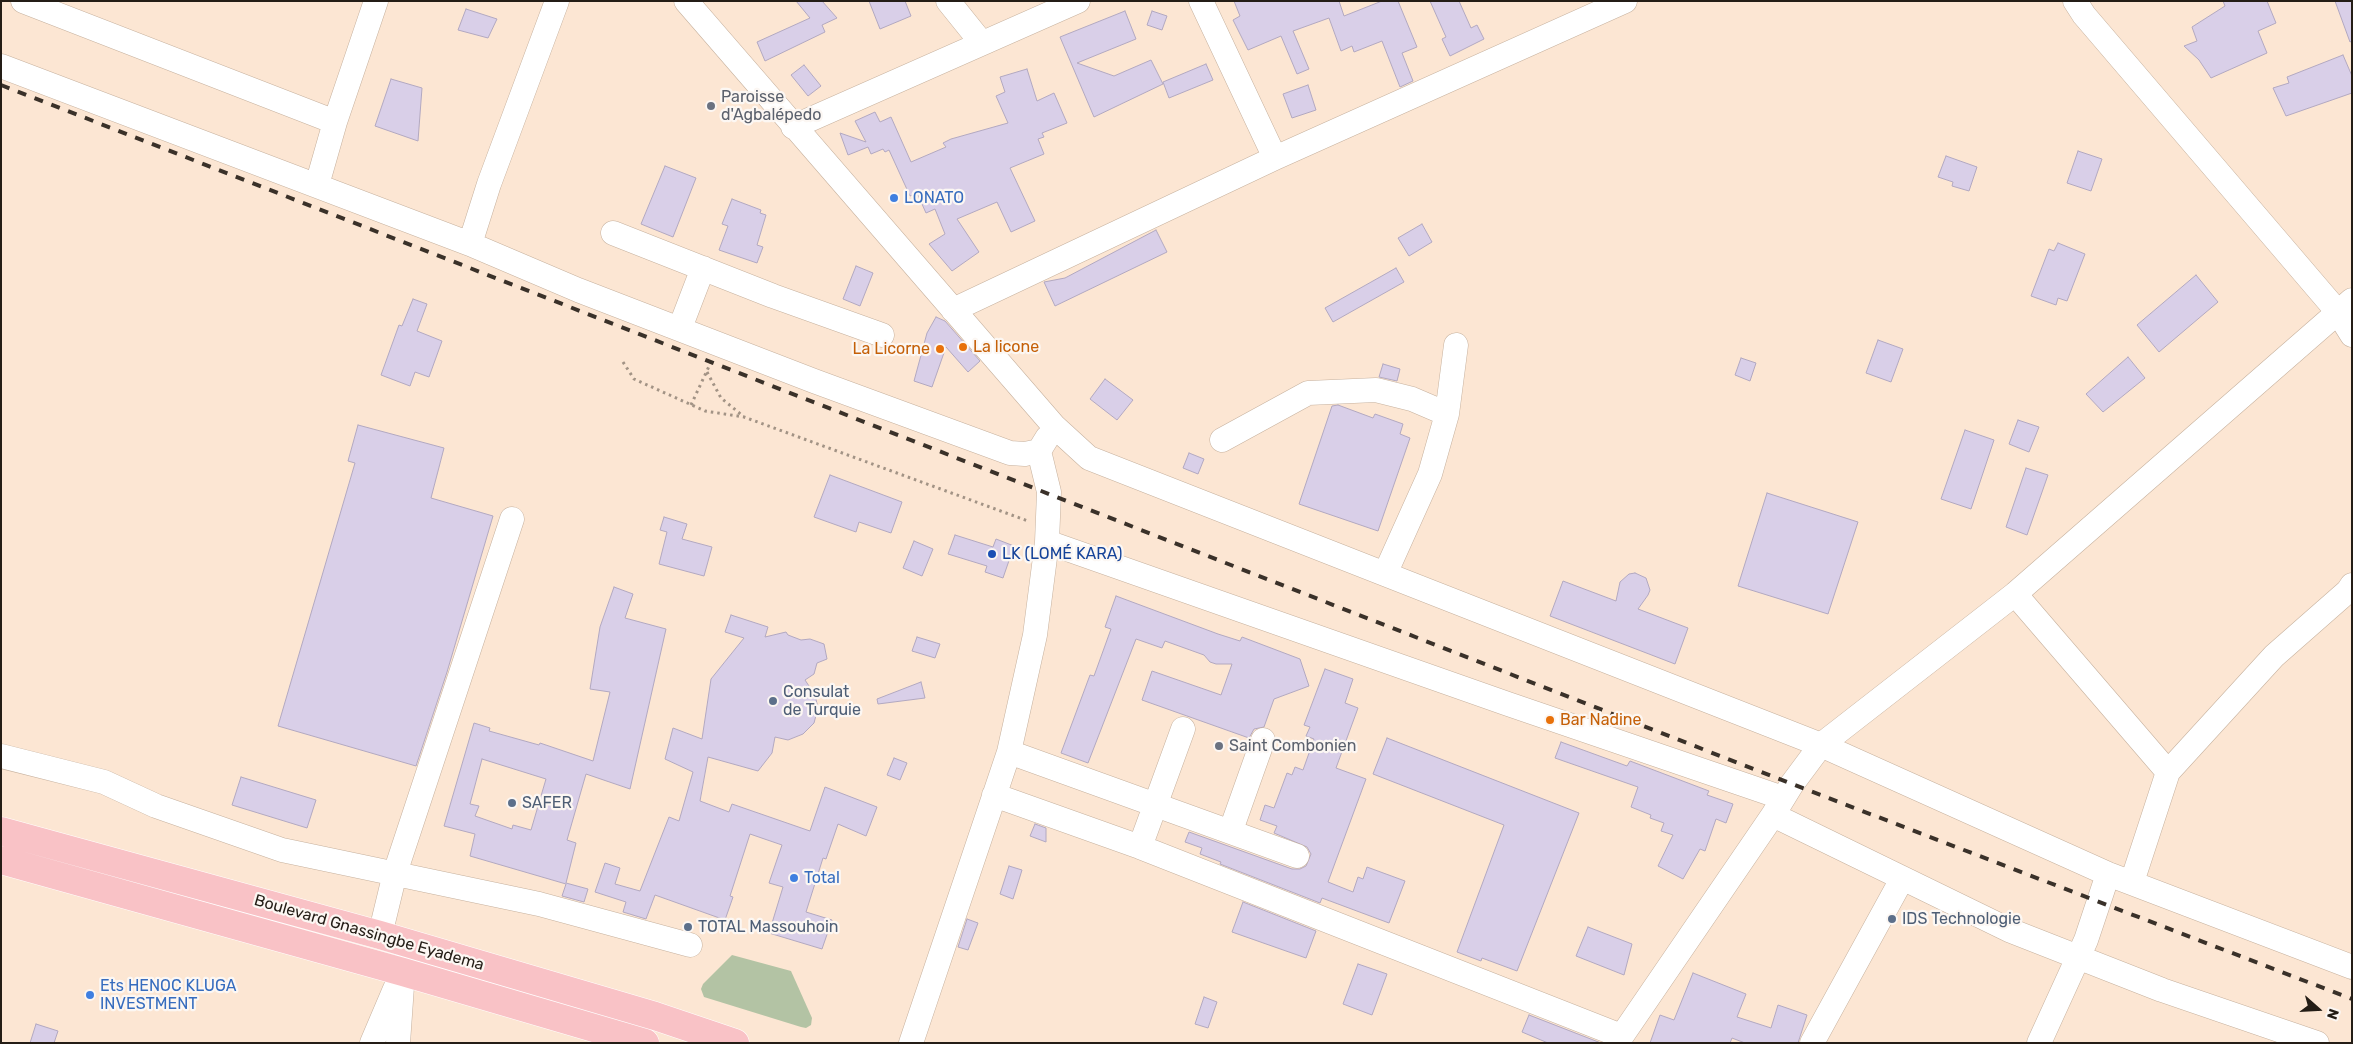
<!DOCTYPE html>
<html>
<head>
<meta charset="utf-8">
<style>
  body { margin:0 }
  #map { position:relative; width:2353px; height:1044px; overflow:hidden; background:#fce6d3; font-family:Rubik,sans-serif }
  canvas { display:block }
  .frame { position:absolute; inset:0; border:2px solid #241d16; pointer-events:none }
  .north { position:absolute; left:2293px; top:984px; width:50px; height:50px; -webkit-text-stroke:4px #fcf7f3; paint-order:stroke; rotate:109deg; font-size:14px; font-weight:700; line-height:20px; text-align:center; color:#241d16 }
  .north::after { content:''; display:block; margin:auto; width:18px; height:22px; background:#241d16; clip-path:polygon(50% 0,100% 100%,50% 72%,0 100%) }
</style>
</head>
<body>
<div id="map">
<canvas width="2353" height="1044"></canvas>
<div class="frame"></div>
<div class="north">N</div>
</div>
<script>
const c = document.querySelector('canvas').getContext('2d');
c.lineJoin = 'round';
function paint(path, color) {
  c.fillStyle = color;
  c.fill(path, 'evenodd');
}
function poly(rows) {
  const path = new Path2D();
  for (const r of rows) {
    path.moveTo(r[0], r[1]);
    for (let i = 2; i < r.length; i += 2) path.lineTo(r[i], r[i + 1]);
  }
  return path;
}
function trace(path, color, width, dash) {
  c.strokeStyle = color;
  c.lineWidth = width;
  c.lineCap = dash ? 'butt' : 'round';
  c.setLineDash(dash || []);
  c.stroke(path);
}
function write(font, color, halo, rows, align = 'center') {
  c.font = font + ' Rubik,sans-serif';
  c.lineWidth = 4.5;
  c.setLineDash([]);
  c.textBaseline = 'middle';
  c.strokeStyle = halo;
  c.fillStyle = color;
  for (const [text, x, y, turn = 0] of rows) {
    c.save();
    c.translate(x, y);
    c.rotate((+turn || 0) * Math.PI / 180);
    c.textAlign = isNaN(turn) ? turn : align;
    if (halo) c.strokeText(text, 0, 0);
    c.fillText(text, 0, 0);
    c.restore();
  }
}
paint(poly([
  [732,955,791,971,812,1018,811,1025,806,1028,801,1027,704,997,701,989,703,984]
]), '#b3c3a4');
const building = poly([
  [796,1,822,1,837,18,822,25,825,32,765,61,757,42,810,18,796,1],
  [869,1,905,1,911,16,880,29,869,1],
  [1234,1,1339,1,1344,16,1382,1,1398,1,1417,47,1402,53,1413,81,1400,87,1382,41,1354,52,1352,46,1341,51,1329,18,1293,31,1309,69,1297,74,1281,36,1248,50,1233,20,1240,16,1234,1],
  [1430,1,1459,1,1471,28,1477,25,1484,39,1450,56,1442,39,1446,37,1430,1],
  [2223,1,2267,1,2276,23,2258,31,2267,53,2211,78,2199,60,2184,46,2197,41,2192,27,2225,6,2223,1],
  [2335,1,2352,1,2352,41,2350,42,2335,1],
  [466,9,497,19,488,38,458,30,466,9],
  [1125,11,1136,39,1077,63,1114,76,1151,60,1163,84,1094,117,1060,37,1125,11],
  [1152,11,1167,16,1162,30,1147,25,1152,11],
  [2343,55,2352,76,2352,93,2286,116,2273,88,2289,83,2287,77,2343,55],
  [1206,64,1213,80,1169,98,1163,82,1206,64],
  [804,65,821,86,808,96,791,75,804,65],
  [1027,69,1037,101,1054,93,1067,123,1042,133,1044,137,1038,139,1044,154,1010,168,1035,221,1011,232,997,202,957,219,979,252,952,271,929,244,945,234,935,209,926,213,917,193,910,196,889,150,885,152,883,149,871,154,868,147,848,155,840,133,866,142,855,121,875,112,880,122,891,117,911,162,946,147,943,143,951,139,1008,123,996,96,1005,92,1000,77,1027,69],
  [391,79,422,88,418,141,375,126,391,79],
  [1308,85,1316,110,1292,118,1283,94,1308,85],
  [2078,151,2102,159,2091,191,2067,183,2078,151],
  [1946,156,1977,167,1969,191,1952,186,1953,182,1938,177,1946,156],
  [665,166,696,178,673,237,641,224,665,166],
  [732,199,761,210,760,213,766,215,757,245,763,247,757,263,719,250,728,226,722,224,732,199],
  [1422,224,1432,242,1409,256,1398,238,1422,224],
  [1156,230,1167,252,1055,306,1044,282,1065,278,1156,230],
  [2058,243,2085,254,2067,301,2058,298,2056,305,2031,296,2049,249,2054,251,2058,243],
  [856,266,873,273,860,306,843,299,856,266],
  [1396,268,1404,282,1333,322,1325,308,1396,268],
  [2196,275,2218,302,2159,352,2137,325,2196,275],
  [413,299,427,304,417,331,442,341,429,377,415,372,410,386,381,375,399,325,402,326,413,299],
  [936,317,945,321,980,361,968,372,946,347,932,387,914,381,927,333,936,317],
  [1878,340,1903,349,1891,382,1866,373,1878,340],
  [2128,357,2145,378,2103,412,2086,394,2128,357],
  [1741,358,1756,363,1750,381,1735,375,1741,358],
  [1383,364,1400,369,1397,381,1379,377,1383,364],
  [1105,379,1133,400,1117,420,1090,399,1105,379],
  [1338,405,1373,418,1375,414,1403,424,1400,434,1410,438,1378,531,1299,504,1332,406,1338,405],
  [2018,420,2039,427,2029,452,2009,444,2018,420],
  [358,425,444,448,431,498,493,516,447,672,416,766,278,726,355,463,348,461,358,425],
  [1965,430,1994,440,1971,509,1941,499,1965,430],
  [1189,453,1204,459,1198,474,1183,468,1189,453],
  [2026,468,2048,475,2027,535,2006,527,2026,468],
  [830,475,902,502,891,533,859,522,856,532,814,517,830,475],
  [1767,493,1858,522,1828,614,1738,586,1767,493],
  [664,517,687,524,682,539,712,547,704,576,659,564,667,532,660,530,664,517],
  [955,535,993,547,996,539,1014,546,1003,578,985,572,987,566,948,554,955,535],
  [914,541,933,549,922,576,903,568,914,541],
  [1635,573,1646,578,1650,590,1648,595,1638,609,1688,628,1675,664,1550,616,1563,581,1616,601,1620,582,1629,574,1635,573],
  [614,587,633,594,625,618,666,629,630,789,586,774,567,840,576,843,566,883,588,889,584,902,562,896,566,884,470,856,475,834,444,826,474,723,490,728,489,731,539,745,540,743,593,761,610,692,590,689,600,627,614,587],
  [482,759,546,779,531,830,513,825,512,829,475,816,479,806,470,804,482,759],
  [1116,596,1218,634,1240,641,1242,637,1300,659,1309,686,1274,699,1264,727,1254,729,1249,738,1142,700,1152,671,1221,695,1232,664,1216,664,1210,662,1204,655,1165,641,1162,648,1136,639,1088,763,1061,753,1090,675,1094,676,1111,629,1105,627,1116,596],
  [731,615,768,627,765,637,786,632,788,635,801,640,810,639,824,644,827,659,817,663,814,674,805,680,815,695,818,708,814,723,803,734,788,740,775,737,772,753,758,771,708,757,700,801,729,812,732,804,810,831,825,787,877,807,866,836,838,824,826,859,823,858,806,912,832,920,822,949,769,933,783,887,769,883,782,845,750,834,730,896,733,897,725,920,655,895,646,919,623,912,626,902,595,892,605,863,620,868,615,884,640,891,669,817,679,821,693,772,665,759,673,728,702,739,711,679,744,638,725,632,731,615],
  [917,637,940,644,935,658,912,651,917,637],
  [1325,669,1353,679,1345,703,1358,708,1336,768,1366,779,1328,882,1353,892,1358,877,1363,879,1367,867,1405,881,1389,923,1322,898,1320,903,1220,864,1221,862,1200,854,1202,848,1185,842,1189,832,1292,869,1300,869,1306,866,1311,854,1307,847,1274,833,1277,826,1260,820,1265,805,1274,808,1287,773,1292,775,1295,767,1303,770,1314,739,1306,736,1310,727,1304,725,1325,669],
  [921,682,925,698,878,704,877,699,921,682],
  [1387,738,1579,813,1517,971,1482,958,1481,961,1457,952,1504,825,1373,774,1387,738],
  [1561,742,1627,766,1630,761,1709,791,1707,795,1733,804,1726,823,1716,819,1705,851,1700,849,1683,879,1658,866,1673,835,1661,831,1664,823,1650,818,1651,815,1631,807,1638,787,1555,758,1561,742],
  [894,758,907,763,900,780,887,775,894,758],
  [241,777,316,800,307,828,232,805,241,777],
  [1035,824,1046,828,1046,842,1030,836,1035,824],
  [1009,866,1022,870,1013,899,1000,894,1009,866],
  [1243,902,1316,931,1306,958,1232,932,1243,902],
  [967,919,978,923,968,950,958,947,967,919],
  [1588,927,1632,944,1624,975,1576,956,1588,927],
  [1358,964,1387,974,1372,1015,1343,1004,1358,964],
  [1693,973,1746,994,1737,1017,1771,1028,1778,1005,1807,1015,1798,1043,1745,1043,1732,1038,1730,1043,1650,1043,1660,1015,1674,1020,1693,973],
  [1204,997,1217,1002,1208,1028,1195,1024,1204,997],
  [1529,1015,1601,1043,1548,1043,1522,1032,1529,1015],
  [36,1024,58,1031,54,1043,30,1043,36,1024]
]);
paint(building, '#d9cfe8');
trace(building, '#b2a8c0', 1);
const minor = poly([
  [23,1,335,122],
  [686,1,1054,426,1089,458,1821,745,2108,874,2352,967],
  [948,1,981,42],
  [1201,1,1275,158],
  [2075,1,2084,15,2337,311,2352,335],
  [1,66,470,244,578,290,814,381,1010,453,1025,454,1039,451],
  [793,127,1078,1],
  [317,185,335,122,376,1],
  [613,233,773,296,882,335],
  [470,244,489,184,557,1],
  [953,310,1275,158,1625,1],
  [680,328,703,268],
  [1222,440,1308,393,1376,390,1412,399,1447,414],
  [1047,542,1508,704,1783,798],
  [1385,574,1430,474,1447,414,1456,345],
  [2015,594,2168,772],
  [1009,752,1297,856],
  [1,756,104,782,156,806,282,850,539,904,690,945],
  [994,795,1140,847,1621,1036],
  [1773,815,2009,930,2162,990,2317,1043],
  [1231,830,1263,740],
  [1140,847,1183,729],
  [2132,882,2168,772,2274,656,2348,591,2352,585],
  [380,935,395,873,512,519],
  [372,1043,395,989],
  [398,1043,403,972,410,944],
  [911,1043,1009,752,1035,635,1047,542,1049,492,1039,451,1047,438],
  [1617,1043,1773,815,1792,784,1821,745,2015,594,2352,300],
  [1812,1043,1902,879],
  [2039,1043,2086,940,2108,874]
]);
const highway = poly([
  [1,831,380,935,655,1016,735,1043],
  [1,860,403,972,645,1043]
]);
trace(minor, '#c6b19e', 25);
trace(highway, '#fff', 29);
trace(poly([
  [623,362,634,379,705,411,744,417,1028,521],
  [707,372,721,398,743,416],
  [691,405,711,362]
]), '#a29385', 3, [2.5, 4]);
trace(minor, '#fff', 24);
trace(highway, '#f9c2c6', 28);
trace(poly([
  [1,85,1792,784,2352,999]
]), '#3a3129', 4, [9, 9]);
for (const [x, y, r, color] of [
  [711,106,5,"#6b7280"],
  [894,198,5,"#3f7fe0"],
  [963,347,5,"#e8710a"],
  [940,349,5,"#e8710a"],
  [992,554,5,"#1a4fb4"],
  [773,701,5,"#5c6f8a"],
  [1550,720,5,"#e8710a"],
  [1219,746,5,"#6b7280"],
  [512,803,5,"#5c6f8a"],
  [794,878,5,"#3f7fe0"],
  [1892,919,5,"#5c6f8a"],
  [688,927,5,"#5c6f8a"],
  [90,995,5,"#3f7fe0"]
]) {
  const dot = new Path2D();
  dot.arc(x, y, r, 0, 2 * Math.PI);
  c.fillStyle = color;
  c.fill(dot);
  trace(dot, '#fcf7f3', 2);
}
write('16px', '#5b616d', '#fcf7f3', [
  ["Paroisse",721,97],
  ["d'Agbalépedo",721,115],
  ["Saint Combonien",1229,746]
], 'left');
write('16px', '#366cbe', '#fcf7f3', [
  ["LONATO",904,198],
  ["Total",804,878],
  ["Ets HENOC KLUGA",100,986],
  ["INVESTMENT",100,1004]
], 'left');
write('16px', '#c56008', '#fcf7f3', [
  ["La licone",973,347],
  ["La Licorne",930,349,"right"],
  ["Bar Nadine",1560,720]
], 'left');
write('16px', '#164399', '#fcf7f3', [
  ["LK (LOMÉ KARA)",1002,554]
], 'left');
write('16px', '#4e5e75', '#fcf7f3', [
  ["Consulat",783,692],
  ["de Turquie",783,710],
  ["SAFER",522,803],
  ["IDS Technologie",1902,919],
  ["TOTAL Massouhoin",698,927]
], 'left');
write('16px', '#241d16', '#fcf7f3', [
  ["Boulevard Gnassingbe Eyadema",369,933,16]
]);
</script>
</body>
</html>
